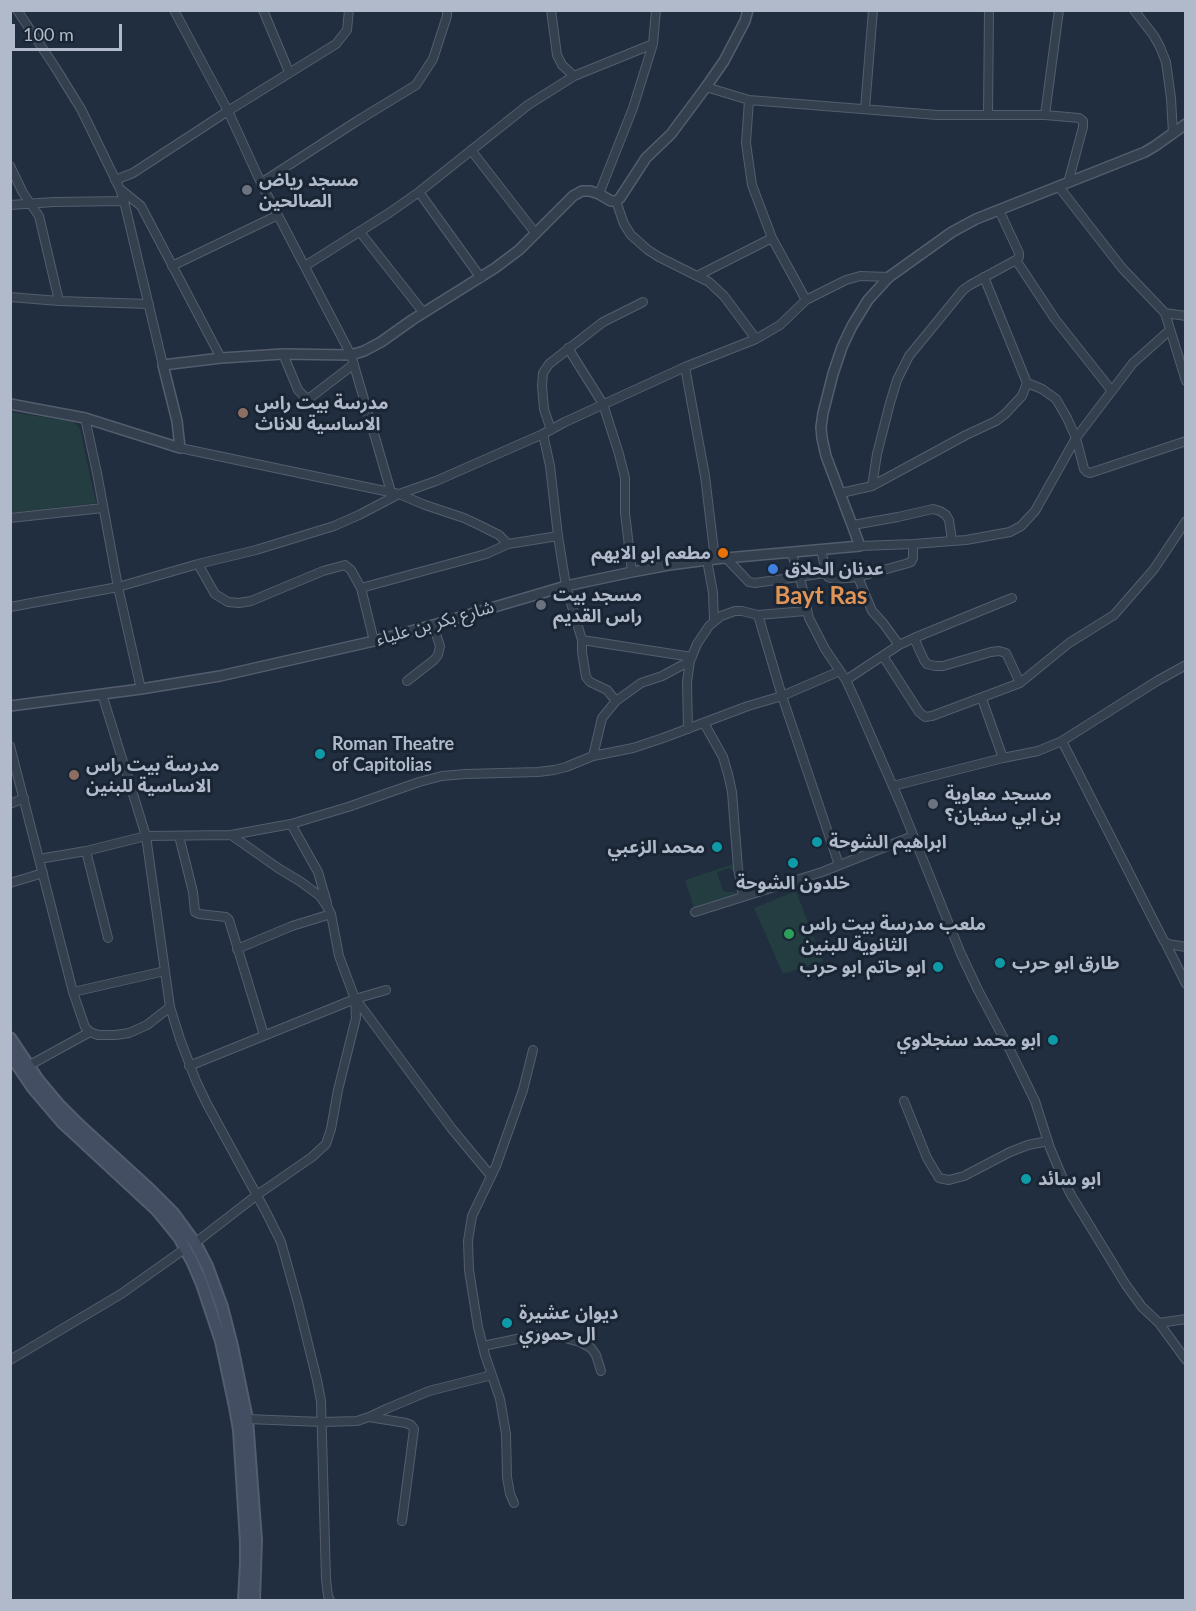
<!DOCTYPE html>
<html>
<head>
<meta charset="utf-8">
<style>
  body { margin:0 }
  #map { position:relative; width:1196px; height:1611px; overflow:hidden; background:#212e40; font-family:Lato,sans-serif }
  canvas { display:block }
  .frame { position:absolute; inset:0; border:12px solid #b1baca; pointer-events:none }
  .scale { position:absolute; left:12px; top:24px; width:110px; height:27px; box-sizing:border-box; border:3px solid #b1baca; border-top:0; padding-left:8px; font-size:18px; line-height:21px; white-space:nowrap; color:#b1baca; -webkit-text-stroke:4px #1a2534; paint-order:stroke }
</style>
</head>
<body>
<div id="map">
<canvas width="1196" height="1611"></canvas>
<div class="frame"></div>
<div class="scale">100 m</div>
</div>
<script>
const c = document.querySelector('canvas').getContext('2d');
c.lineJoin = 'round';
function paint(path, color) {
  c.fillStyle = color;
  c.fill(path, 'evenodd');
}
function poly(rows) {
  const path = new Path2D();
  for (const r of rows) {
    path.moveTo(r[0], r[1]);
    for (let i = 2; i < r.length; i += 2) path.lineTo(r[i], r[i + 1]);
  }
  return path;
}
function trace(path, color, width, dash) {
  c.strokeStyle = color;
  c.lineWidth = width;
  c.lineCap = dash ? 'butt' : 'round';
  c.setLineDash(dash || []);
  c.stroke(path);
}
function write(font, color, halo, rows, align = 'center') {
  c.font = font + ' Lato,"Noto Sans Arabic",sans-serif';
  c.lineWidth = 6;
  c.setLineDash([]);
  c.textBaseline = 'middle';
  c.strokeStyle = halo;
  c.fillStyle = color;
  for (const [text, x, y, turn = 0] of rows) {
    c.save();
    c.translate(x, y);
    c.rotate((+turn || 0) * Math.PI / 180);
    c.textAlign = isNaN(turn) ? turn : align;
    if (halo) c.strokeText(text, 0, 0);
    c.fillText(text, 0, 0);
    c.restore();
  }
}
paint(poly([
  [11,412,74,422,80,429,96,503,11,513],
  [733,864,736,874,730,868,717,872,722,888,725,892,736,892,737,896,695,911,685,880],
  [796,891,823,961,783,974,754,908]
]), '#233d40');
const minor = poly([
  [17,10,55,67,81,109,120,189,124,201,163,365],
  [174,10,228,111,261,183,357,121,416,85,433,59,447,16,447,10],
  [263,10,289,72],
  [551,10,557,55,562,65,574,76,653,44],
  [1134,10,1154,36,1160,47,1166,62,1171,98,1173,134],
  [706,87,749,100,937,115,1045,115,1079,118,1083,121,1083,127,1068,183],
  [749,100,746,143,752,185,772,238,806,300],
  [865,109,873,10],
  [988,115,989,10],
  [1045,115,1059,10],
  [471,150,536,234],
  [10,166,23,193,39,216,59,301],
  [115,180,133,173,228,111,336,44,347,30,349,10],
  [261,183,351,355,391,492],
  [1059,187,1122,268,1165,313,1186,381],
  [120,189,141,206,221,358],
  [419,192,481,278],
  [599,194,633,108,653,44,656,10],
  [616,201,624,224,631,235,648,250,659,257,709,282,724,296,756,339],
  [10,205,54,202,124,201],
  [360,232,423,312],
  [1016,260,1055,319,1112,391],
  [172,266,278,215],
  [305,266,389,213,419,192,528,105,574,76],
  [697,276,772,238],
  [984,277,1027,383,1042,389,1056,399,1067,418,1076,438,1084,469,1087,472,1090,473,1186,441],
  [10,297,59,301,149,304],
  [1165,313,1186,316],
  [568,348,603,404,619,454,625,478,625,513,632,572],
  [283,354,298,390,306,398,311,397,354,364],
  [685,367,705,476,715,559],
  [85,418,97,473,118,587,141,689],
  [551,430,544,409,542,386,543,373,549,364,603,322,643,302],
  [543,434,550,466,558,536,566,586,582,640,582,652,586,677,590,682,607,690,616,701],
  [180,448,399,494,436,481,543,434,565,422,685,367,756,339,780,325,806,300,846,280,860,276,889,277],
  [872,486,877,454,890,403,897,380,909,356,963,290,970,285,1016,260,1019,257,1019,253,999,210],
  [841,493,872,486,966,435,996,421,1005,414,1022,396,1027,383],
  [10,518,103,508],
  [853,525,898,517,933,509,940,511,946,515,949,520,952,540],
  [860,546,913,544,966,540,1010,532,1021,526,1035,511,1076,438,1133,363,1170,330],
  [791,552,800,577,809,618,825,649,846,680,857,704,901,805,961,954,978,990,1011,1052,1035,1101,1050,1148,1064,1181,1071,1195,1126,1285,1142,1307,1159,1323,1186,1360],
  [726,558,749,582,755,583,826,573,821,549],
  [707,560,713,593,714,621],
  [198,564,215,594,228,602,239,603,251,601,323,571,345,565,351,570,361,588,374,641],
  [826,573,828,577,834,579,858,577,905,564,911,562,913,558,913,544],
  [858,577,872,611,883,623,899,645],
  [361,588,486,554,508,544,558,536],
  [10,607,118,587,198,564,256,550,334,526,359,515,399,494,425,505,464,518,479,525,499,535,508,544],
  [758,615,782,696,839,865],
  [914,638,924,660,927,664,935,666,943,666,991,652,999,651,1006,653,1020,683],
  [582,640,692,657],
  [883,656,919,712,925,717,932,716,1020,683,1069,643,1114,615,1154,569,1186,521],
  [846,680,899,645,914,638,1012,598],
  [407,681,434,660,438,655,440,646,433,625],
  [102,694,146,836,170,1007,180,1039,196,1081,207,1104,266,1212,281,1242,298,1303,317,1380,321,1401,326,1579,328,1596,330,1600],
  [982,699,1003,758],
  [704,723,723,757,728,774,732,792,738,868,743,897],
  [688,729,687,682,690,661],
  [1062,741,1157,681,1186,665],
  [10,746,73,992,85,1027,90,1032,98,1035,116,1035,129,1033,147,1025,170,1007],
  [593,756,602,718,616,701,641,683,662,676,690,661,697,644,709,626,721,616,735,611,742,611,758,615,806,611],
  [893,786,1003,758,1038,751,1062,741,1164,941,1168,944,1186,947],
  [10,804,24,798],
  [291,824,318,872,327,903],
  [179,836,193,892,195,912,199,914,226,917,229,920,264,1035],
  [86,851,108,938],
  [39,859,86,851,146,836,231,835,291,824,348,807,419,782,442,776,465,774,538,772,554,770,566,767,593,756,633,748,663,738,748,706,782,696,840,671],
  [10,883,43,873],
  [695,912,822,872,913,836],
  [1165,942,1186,984],
  [237,949,292,926,331,914],
  [73,992,165,971],
  [357,1001,452,1129,491,1176],
  [28,1066,90,1032],
  [189,1066,355,999,386,990],
  [904,1101,927,1158,939,1178,949,1180,964,1176,1010,1152,1028,1145,1048,1141],
  [195,1243,257,1195,312,1157,326,1144,331,1129,338,1090,356,1018,355,999,339,956,331,914,328,908,320,896,301,882,278,868,231,835],
  [1159,1323,1186,1319],
  [483,1346,536,1335,565,1338,580,1342,591,1348,596,1355,601,1371],
  [10,1360,121,1294,186,1248],
  [369,1417,406,1423,411,1425,414,1429,402,1521],
  [247,1419,322,1422,357,1421,369,1417,386,1409,429,1391,492,1375],
  [514,1503,510,1494,507,1477,506,1434,500,1399,485,1355,478,1327,469,1270,468,1241,472,1216,496,1166,523,1090,533,1050]
]);
const tertiary = poly([
  [10,404,85,418,180,448,177,421,163,365,221,358,283,354,351,355,364,351,381,342,412,320,495,268,519,250,573,196,582,191,590,191,599,194,611,201,616,201,620,198,646,158,671,134,706,87,724,61,745,21,748,10],
  [10,706,141,689,220,676,374,641,433,625,566,586,632,572,669,565,715,559,860,546,826,456,822,438,821,427,823,413,833,374,842,347,852,326,868,300,889,277,952,232,976,219,1145,152,1155,146,1186,124]
]);
const secondary = poly([
  [10,1038,38,1080,59,1105,80,1126,148,1188,173,1213,195,1243,207,1266,222,1307,232,1346,247,1419,256,1540,254,1600],
  [10,1054,33,1088,62,1122,157,1210,179,1237,193,1263,202,1284,221,1341,235,1407,239,1430,246,1542,246,1563,244,1600]
]);
trace(minor, '#535d6d', 10);
trace(tertiary, '#535d6d', 12);
trace(secondary, '#535d6d', 14);
trace(minor, '#35404f', 8);
trace(tertiary, '#35404f', 9);
trace(secondary, '#434e63', 10);
for (const [x, y, r, color] of [
  [247,190,6,"#6b7280"],
  [243,413,6,"#8d6e63"],
  [723,553,6,"#e8710a"],
  [773,569,6,"#3f7fe0"],
  [541,605,6,"#6b7280"],
  [320,754,6,"#0f9aa8"],
  [74,775,6,"#8d6e63"],
  [933,804,6,"#6b7280"],
  [817,842,6,"#0f9aa8"],
  [717,847,6,"#0f9aa8"],
  [793,863,6,"#0f9aa8"],
  [789,934,6,"#2e9e5b"],
  [1000,963,6,"#0f9aa8"],
  [938,967,6,"#0f9aa8"],
  [1053,1040,6,"#0f9aa8"],
  [1026,1179,6,"#0f9aa8"],
  [507,1323,6,"#0f9aa8"]
]) {
  const dot = new Path2D();
  dot.arc(x, y, r, 0, 2 * Math.PI);
  c.fillStyle = color;
  c.fill(dot);
  trace(dot, '#1a2534', 2);
}
write('bold 18px', '#b1baca', '#1a2534', [
  ["مسجد رياض",259,180],
  ["الصالحين",259,201],
  ["مدرسة بيت راس",255,403],
  ["الاساسية للاناث",255,424],
  ["مطعم ابو الايهم",711,553,"right"],
  ["عدنان الحلاق",785,569],
  ["مسجد بيت",553,595],
  ["راس القديم",553,616],
  ["Roman Theatre",332,744],
  ["of Capitolias",332,765],
  ["مدرسة بيت راس",86,765],
  ["الاساسية للبنين",86,786],
  ["مسجد معاوية",945,794],
  ["بن ابي سفيان؟",945,815],
  ["ابراهيم الشوحة",829,842],
  ["محمد الزعبي",705,847,"right"],
  ["خلدون الشوحة",793,883,"center"],
  ["ملعب مدرسة بيت راس",801,924],
  ["الثانوية للبنين",801,945],
  ["طارق ابو حرب",1012,963],
  ["ابو حاتم ابو حرب",926,967,"right"],
  ["ابو محمد سنجلاوي",1041,1040,"right"],
  ["ابو سائد",1038,1179],
  ["ديوان عشيرة",519,1313],
  ["ال حموري",519,1334]
], 'left');
write('18px', '#b1baca', '#1a2534', [
  ["شارع بكر بن علياء",435,623,-16]
]);
write('bold 24px', '#e09456', '#1a2534', [
  ["Bayt Ras",821,596]
]);
</script>
</body>
</html>
